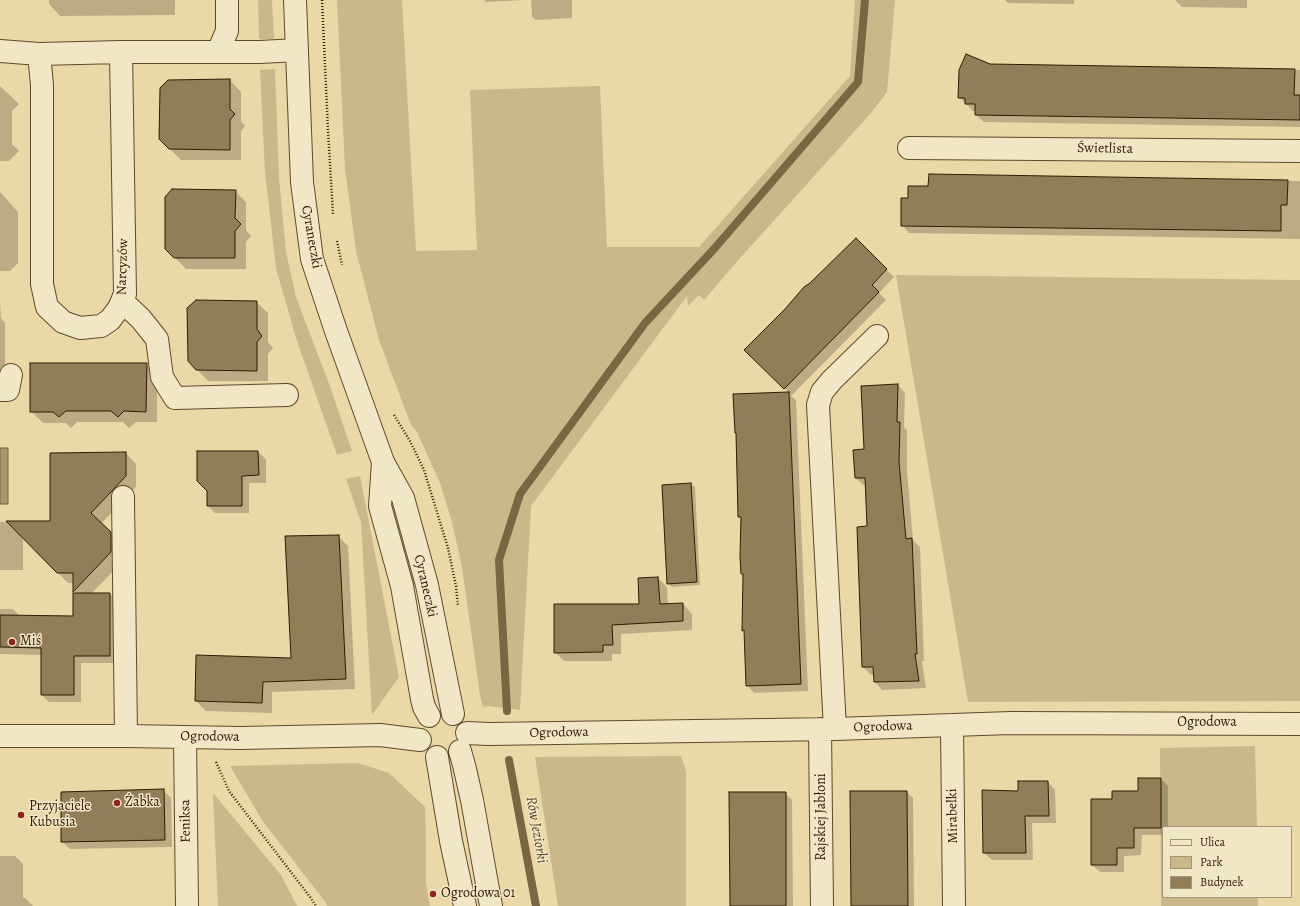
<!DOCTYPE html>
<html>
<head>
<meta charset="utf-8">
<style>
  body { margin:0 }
  #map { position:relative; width:1300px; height:906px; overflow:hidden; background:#ead8a7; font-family:Alegreya,serif }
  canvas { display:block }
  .legend { position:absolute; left:1162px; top:826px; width:130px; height:72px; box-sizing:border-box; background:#f1e6c6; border:1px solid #a49578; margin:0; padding:5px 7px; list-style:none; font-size:12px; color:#301b02 }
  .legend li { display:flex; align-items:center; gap:8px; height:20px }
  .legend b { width:20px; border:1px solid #a49578 }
</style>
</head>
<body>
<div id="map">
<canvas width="1300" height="906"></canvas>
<ul class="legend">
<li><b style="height:5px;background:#f1e6c6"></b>Ulica</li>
<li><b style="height:11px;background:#cab88b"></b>Park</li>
<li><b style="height:11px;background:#917d58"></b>Budynek</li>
</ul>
</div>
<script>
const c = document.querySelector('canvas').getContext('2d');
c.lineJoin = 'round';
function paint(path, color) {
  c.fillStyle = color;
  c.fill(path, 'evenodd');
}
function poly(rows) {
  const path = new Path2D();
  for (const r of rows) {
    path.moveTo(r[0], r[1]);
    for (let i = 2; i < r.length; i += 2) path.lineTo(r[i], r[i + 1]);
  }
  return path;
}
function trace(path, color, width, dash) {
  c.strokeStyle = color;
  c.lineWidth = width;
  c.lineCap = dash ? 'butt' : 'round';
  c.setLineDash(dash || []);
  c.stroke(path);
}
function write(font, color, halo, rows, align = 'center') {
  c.font = font + ' Alegreya,serif';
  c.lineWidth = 3;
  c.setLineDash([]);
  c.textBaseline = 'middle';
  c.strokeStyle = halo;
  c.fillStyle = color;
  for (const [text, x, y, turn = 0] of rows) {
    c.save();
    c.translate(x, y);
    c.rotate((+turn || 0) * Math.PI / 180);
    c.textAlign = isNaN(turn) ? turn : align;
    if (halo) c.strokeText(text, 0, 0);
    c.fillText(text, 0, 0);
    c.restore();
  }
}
paint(poly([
  [258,0,272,0,274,39,259,39],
  [337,0,402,0,416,251,477,250,470,90,600,86,607,247,699,247,850,76,855,0,895,0,887,92,871,113,742,256,704,300,699,295,688,306,687,296,531,506,520,710,488,706,483,707,480,695,462,567,452,522,440,483,417,432,411,425,379,340,356,251,345,169],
  [275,69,279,178,286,252,296,297,331,389,352,451,337,455,296,338,276,268,265,172,260,70],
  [896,275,1300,280,1300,701,968,702],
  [360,476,399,677,372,715,361,522,346,479],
  [1255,746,1257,827,1163,827,1163,897,1258,897,1258,906,1161,906,1160,748],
  [681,756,686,771,686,906,558,906,535,757],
  [358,763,389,773,425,807,426,841,426,883,430,906,327,906,326,903,262,820,230,766],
  [213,793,281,875,297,906,218,906]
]), '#cab88b');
const water = poly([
  [0,448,8,448,8,504,0,504,0,448]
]);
paint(water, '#ab986f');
trace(water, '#7a6643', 1);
paint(poly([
  [49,0,175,0,175,15,60,16,49,4],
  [484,0,524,0,486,2],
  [531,0,572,0,572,18,536,20,532,17],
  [1005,0,1074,0,1074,4,1008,3],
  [1175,0,1247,0,1247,8,1182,7],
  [990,65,1300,70,1300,127,984,122,976,115,976,111,973,111,959,97],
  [230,80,241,92,241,121,245,126,241,131,241,160,181,160,160,139],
  [0,86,19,104,12,111,12,144,19,151,9,161,0,161],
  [930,175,1300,181,1300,239,909,233,902,225,909,199,929,187],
  [235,191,246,202,246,230,251,236,246,242,246,269,186,269,166,248],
  [0,192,18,212,18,263,10,271,0,271],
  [856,239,894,277,879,293,886,300,791,396,796,400,808,691,754,693,747,685,745,632,743,630,744,575,742,573,742,519,739,517,737,433,734,395,789,393,745,350],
  [0,300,1,318,5,323,5,381,0,381],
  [256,302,268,313,268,342,273,348,268,354,268,381,208,381,189,361],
  [146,364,157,375,157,422,136,422,129,428,123,422,77,422,71,428,66,423,43,423,31,411],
  [898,385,905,393,904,428,907,430,907,470,913,540,920,547,924,661,922,661,926,688,882,690,875,682,874,674,871,675,863,667,858,527,868,527,866,485,863,485,856,478,865,450],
  [258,452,266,459,266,483,249,483,249,513,215,513,208,506],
  [126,453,136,464,136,487,101,524,121,543,121,563,91,594,110,594,117,601,117,663,81,663,81,702,49,702,42,695,42,655,0,654,0,609,13,609,20,616,74,617,76,594,74,591,74,583,68,583,23,537,23,570,0,570,0,522,51,522],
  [691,484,695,487,700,585,672,587,668,583],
  [338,536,348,546,355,689,272,692,272,713,206,711,196,701,292,659],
  [658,578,667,587,668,605,683,604,692,614,692,630,621,634,621,654,612,654,612,661,564,661,555,652,640,605],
  [1161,779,1168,786,1168,827,1163,827,1163,835,1142,835,1141,855,1124,856,1124,872,1100,872,1092,865,1113,800,1139,792],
  [1048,782,1055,790,1056,823,1032,823,1033,860,992,860,984,853,1019,792],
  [163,790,171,798,172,847,70,849,62,842],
  [907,792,913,798,914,906,852,906],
  [785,793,792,800,793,906,730,906],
  [0,856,15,856,23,864,23,898,25,898,33,906,0,906]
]), '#0003');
trace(poly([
  [507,711,499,560,520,494,645,323,714,249,858,82,865,0],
  [509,760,536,906]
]), '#7a6643', 8);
const building = poly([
  [966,54,990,64,1295,69,1294,95,1300,95,1300,120,975,115,975,104,965,104,965,98,958,98,959,70,966,54],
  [230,79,230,109,235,114,230,120,230,150,169,149,159,139,160,88,168,80,230,79],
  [929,174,1288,180,1287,205,1281,205,1281,231,901,226,901,198,908,198,908,186,928,186,929,174],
  [172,189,236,190,235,218,241,224,235,231,235,258,174,258,165,249,165,197,172,189],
  [856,238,887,269,872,285,879,292,784,389,744,350,785,309,804,287,810,283,856,238],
  [196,300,257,301,257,329,262,336,257,342,257,371,196,370,188,361,187,308,196,300],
  [30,363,147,363,146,412,124,411,118,417,111,411,66,411,59,417,53,412,30,412,30,363],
  [898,384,897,422,900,422,899,462,906,539,912,538,917,654,915,654,919,681,874,682,873,667,862,667,857,527,867,526,865,478,855,478,853,450,864,449,861,386,898,384],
  [789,392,801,684,746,686,744,630,742,631,743,574,741,574,740,556,741,517,738,517,736,433,735,433,733,394,789,392],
  [197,451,258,451,259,475,242,476,242,506,207,506,207,491,197,481,197,451],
  [126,452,126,476,91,513,111,532,111,552,73,592,73,573,57,573,6,521,50,521,50,453,126,452],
  [691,483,697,582,667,584,662,485,691,483],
  [339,535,346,679,263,682,262,703,195,701,196,655,291,658,285,536,339,535],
  [658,577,660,604,683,603,683,621,612,625,613,645,603,645,603,652,554,653,554,604,639,604,638,578,658,577],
  [73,593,110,593,110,656,74,656,74,695,41,695,41,648,0,647,0,615,73,616,73,593],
  [1138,778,1161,778,1161,828,1134,828,1134,848,1117,848,1117,865,1091,865,1091,799,1112,799,1112,791,1138,791,1138,778],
  [1018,781,1048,781,1049,816,1025,816,1026,853,983,853,982,790,1018,791,1018,781],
  [164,789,165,840,61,842,61,792,164,789],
  [850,791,907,791,908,906,851,906,850,791],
  [729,792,786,792,786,906,730,906,729,792]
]);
paint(building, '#917d58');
trace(building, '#301b02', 1);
const minor = poly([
  [295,0,302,182,312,259,336,331,383,462,403,498,427,585,453,714],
  [0,51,39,54,121,52,125,294,119,308,110,320,101,326,80,328,63,322,47,307,42,284,42,85,39,54],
  [121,52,260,52,297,50],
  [218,52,227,31,227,0],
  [909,148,1300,151],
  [122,301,141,319,157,339,162,377,175,398,287,395],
  [0,390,8,390,11,375],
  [383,462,380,506,402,586,422,699,424,707,429,716],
  [123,497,126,736],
  [952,725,954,906],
  [820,729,822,906],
  [835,729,818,405,822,392,832,380,877,336],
  [467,733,488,734,835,729,1011,723,1300,724],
  [0,736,126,736,241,738,380,735,420,740],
  [185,737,187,906],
  [460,751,464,765,472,800,491,906],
  [437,757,451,841,465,906]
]);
trace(minor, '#5e4a2b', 24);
trace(poly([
  [322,0,328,130,333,214],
  [337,241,342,265],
  [394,415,410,441,424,470,448,548,456,586,458,606],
  [216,762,229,791,310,897,316,906]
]), '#301b02', 2.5, [1, 2]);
trace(minor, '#f1e6c6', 22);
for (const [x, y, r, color] of [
  [12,642,4,"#8f2418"],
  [117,803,4,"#8f2418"],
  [21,815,4,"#8f2418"],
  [433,894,4,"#8f2418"]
]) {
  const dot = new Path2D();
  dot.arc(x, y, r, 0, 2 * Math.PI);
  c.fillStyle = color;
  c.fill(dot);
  trace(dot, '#f1e6c6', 1.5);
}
write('14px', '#301b02', '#f1e6c6', [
  ["Świetlista",1105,149,1],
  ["Cyraneczki",311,237,80],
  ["Narcyzów",123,267,-88],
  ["Cyraneczki",425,586,77],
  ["Ogrodowa",1207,723],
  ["Ogrodowa",883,727,-2],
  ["Ogrodowa",559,733,-1],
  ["Ogrodowa",210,737,1],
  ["Mirabelki",953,816,-91],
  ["Rajskiej Jabłoni",822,817,-90],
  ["Feniksa",186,821,-91]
]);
write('14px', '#301b02', '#f1e6c6', [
  ["Miś",20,642],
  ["Żabka",125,803],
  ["Przyjaciele",29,807],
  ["Kubusia",29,823],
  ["Ogrodowa 01",441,894]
], 'left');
write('italic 15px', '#5b4728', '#f1e6c6', [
  ["Rów Jeziorki",536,830,80]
]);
</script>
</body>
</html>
